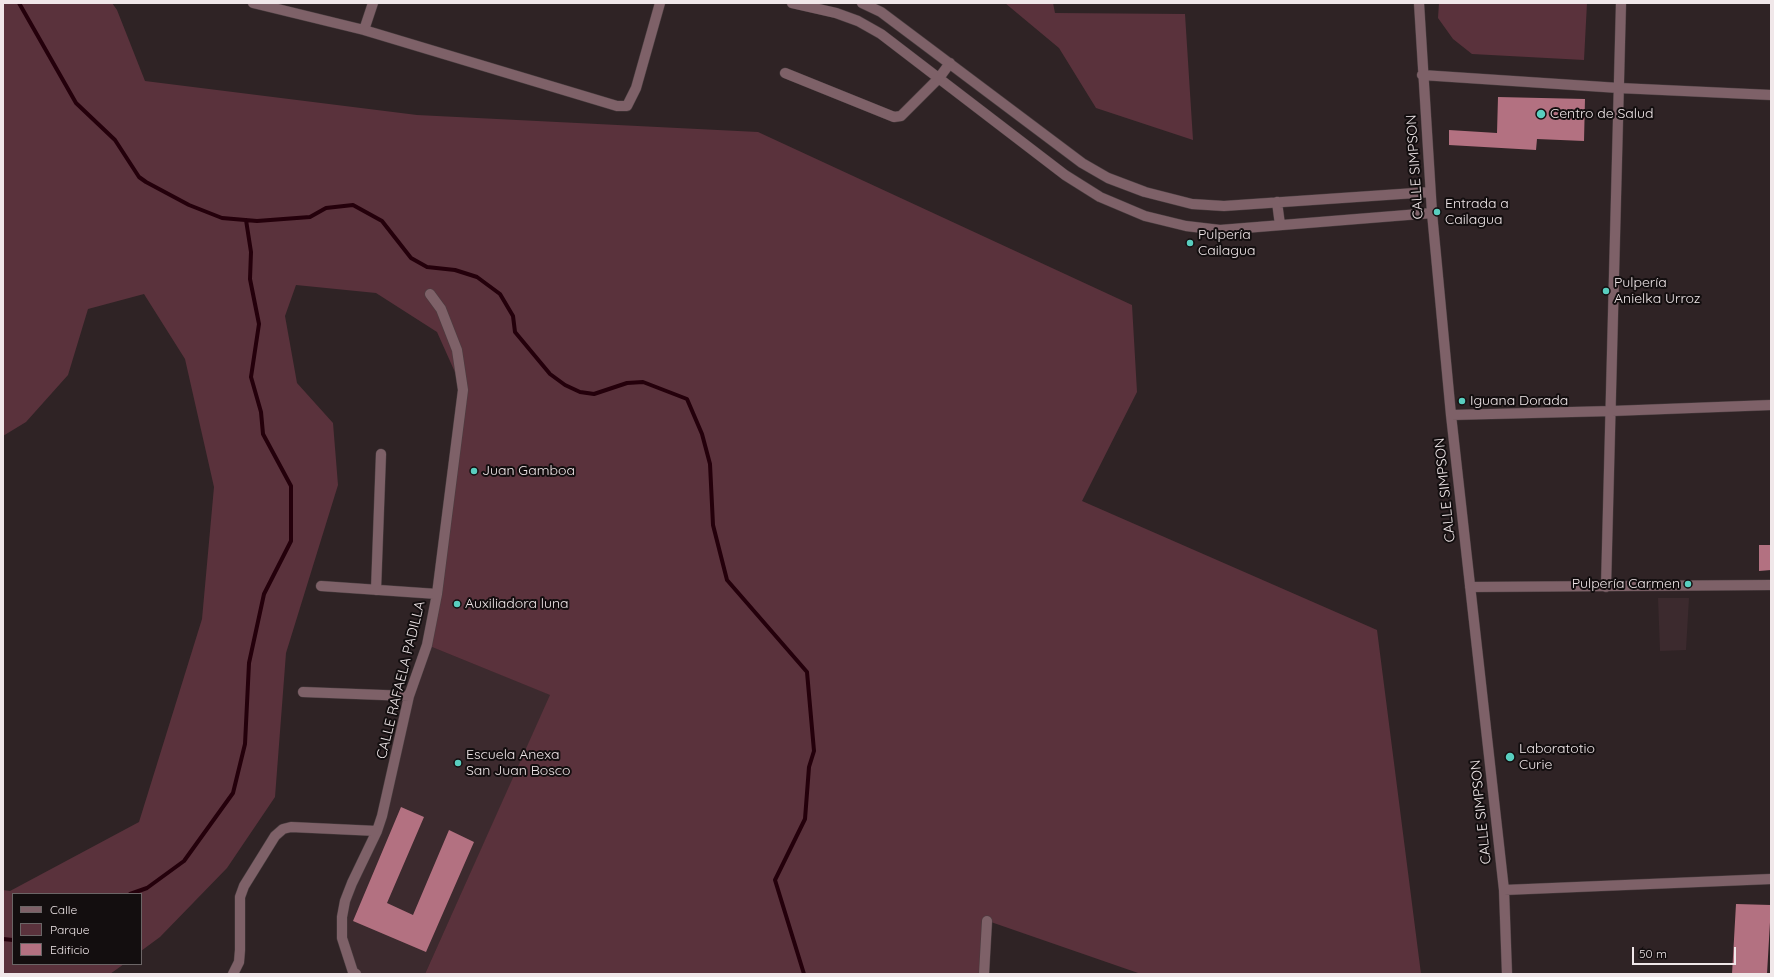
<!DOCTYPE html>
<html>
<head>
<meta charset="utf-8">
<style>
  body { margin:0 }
  #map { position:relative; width:1774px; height:977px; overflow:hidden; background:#2f2325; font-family:Quicksand,sans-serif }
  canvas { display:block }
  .frame { position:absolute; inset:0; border:4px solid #f0e7e9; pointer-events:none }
  .legend { position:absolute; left:12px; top:893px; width:130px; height:72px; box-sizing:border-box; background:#130e0f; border:1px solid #6b6566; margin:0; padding:5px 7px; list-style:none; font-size:12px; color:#f0e7e9 }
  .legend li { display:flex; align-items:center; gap:8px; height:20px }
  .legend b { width:20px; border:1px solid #6b6566 }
  .scale { position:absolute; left:1632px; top:947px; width:104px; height:18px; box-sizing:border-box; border:2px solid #f0e7e9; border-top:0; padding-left:5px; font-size:12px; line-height:14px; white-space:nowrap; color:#f0e7e9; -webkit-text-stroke:3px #130e0f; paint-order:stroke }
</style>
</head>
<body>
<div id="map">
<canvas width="1774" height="977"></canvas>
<div class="frame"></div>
<ul class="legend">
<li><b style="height:5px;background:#7e6168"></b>Calle</li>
<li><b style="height:11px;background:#5a323c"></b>Parque</li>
<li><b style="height:11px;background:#b37181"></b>Edificio</li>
</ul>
<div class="scale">50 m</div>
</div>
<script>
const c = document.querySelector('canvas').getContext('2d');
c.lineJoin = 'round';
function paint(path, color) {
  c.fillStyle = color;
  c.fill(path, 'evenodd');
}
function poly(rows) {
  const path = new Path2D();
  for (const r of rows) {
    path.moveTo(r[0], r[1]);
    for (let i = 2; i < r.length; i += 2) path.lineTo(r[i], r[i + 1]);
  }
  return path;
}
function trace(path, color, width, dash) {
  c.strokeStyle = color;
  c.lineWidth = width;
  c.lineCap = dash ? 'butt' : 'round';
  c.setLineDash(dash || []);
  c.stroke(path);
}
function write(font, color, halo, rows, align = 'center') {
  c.font = font + ' Quicksand,sans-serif';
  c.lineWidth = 4;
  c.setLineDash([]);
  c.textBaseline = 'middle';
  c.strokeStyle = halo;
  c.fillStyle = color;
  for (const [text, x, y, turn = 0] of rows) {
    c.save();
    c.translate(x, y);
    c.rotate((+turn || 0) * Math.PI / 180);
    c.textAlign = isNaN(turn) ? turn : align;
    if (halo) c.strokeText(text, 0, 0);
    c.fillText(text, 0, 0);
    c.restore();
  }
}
paint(poly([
  [1658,598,1689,598,1686,650,1660,651],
  [427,645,551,695,425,974,356,974,342,917,377,831]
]), '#3c2a2e');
paint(poly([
  [3,3,112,3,117,10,145,81,417,115,758,132,1132,305,1137,392,1082,501,1377,630,1421,974,1141,974,988,921,983,974,425,974,550,695,427,645,463,390,437,332,376,293,296,285,285,316,297,383,333,423,338,485,286,653,275,797,227,868,160,937,141,951,141,894,13,894,13,964,124,964,110,974,3,974,3,890,10,891,139,822,202,619,214,487,185,359,144,294,88,309,68,375,26,422,3,436],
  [1005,3,1053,3,1055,13,1185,14,1193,140,1096,108,1059,48],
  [1439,3,1587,3,1584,60,1472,54,1453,39,1438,18]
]), '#5a323c');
trace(poly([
  [19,3,76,103,115,140,139,177,146,182,189,205,222,218,257,221,310,217,326,208,353,205,382,221,411,258,427,267,455,270,477,277,500,294,513,316,515,332,550,374,565,385,580,392,594,394,627,383,643,382,687,399,702,434,710,464,713,525,727,580,807,672,814,751,809,767,805,819,775,880,804,974],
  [130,894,147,888,184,861,233,793,245,744,249,663,264,594,291,541,291,486,263,434,261,412,251,377,259,324,250,279,251,252,246,220],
  [3,939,13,940]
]), '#24000b', 4);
paint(poly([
  [1498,97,1585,99,1584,141,1537,139,1536,150,1449,145,1449,130,1497,133],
  [1759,545,1771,545,1771,570,1759,571],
  [401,807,424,817,387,903,413,915,449,830,474,842,426,952,353,921],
  [1736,904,1771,905,1767,974,1732,974]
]), '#b37181');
const street = poly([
  [253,3,364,30],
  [373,3,364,30,617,106,627,106,636,88,660,3],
  [792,3,836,13,858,21,881,34,1065,175,1100,197,1145,216,1186,226,1220,230,1432,213],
  [862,3,881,12,1082,163,1108,178,1145,192,1192,204,1224,206,1430,192],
  [1419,3,1432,213,1451,415,1504,890,1507,974],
  [785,73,894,117,901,116,939,78,950,63],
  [1422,75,1619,88,1771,95],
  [1277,202,1280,225],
  [1451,415,1612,411,1771,405],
  [321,586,437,594],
  [1470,587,1771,585],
  [1606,587,1621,3],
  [376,590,381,454],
  [303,692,409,696],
  [1504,890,1771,879],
  [233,974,239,962,240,950,240,897,244,886,275,836,283,829,291,827,377,831],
  [356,974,353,972,342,938,342,917,345,901,352,883,377,831,382,816,409,696,427,645,437,594,463,390,457,350,441,309,430,294],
  [984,974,987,921]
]);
trace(street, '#4a3e40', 11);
trace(street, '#7e6168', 10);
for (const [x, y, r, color] of [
  [1541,114,5,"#59cebf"],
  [1437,212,4,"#59cebf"],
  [1190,243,4,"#59cebf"],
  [1606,291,4,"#59cebf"],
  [1462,401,4,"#59cebf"],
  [474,471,4,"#59cebf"],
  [1688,584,4,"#59cebf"],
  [457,604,4,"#59cebf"],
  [1510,757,5,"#59cebf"],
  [458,763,4,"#59cebf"]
]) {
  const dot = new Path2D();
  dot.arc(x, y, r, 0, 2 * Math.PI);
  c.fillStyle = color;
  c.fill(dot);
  trace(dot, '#130e0f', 1.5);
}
write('14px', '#f0e7e9', '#130e0f', [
  ["Centro de Salud",1550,114],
  ["Entrada a",1445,204],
  ["Cailagua",1445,220],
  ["Pulpería",1198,235],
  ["Cailagua",1198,251],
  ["Pulpería",1614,283],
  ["Anielka Urroz",1614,299],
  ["Iguana Dorada",1470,401],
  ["Juan Gamboa",482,471],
  ["Pulpería Carmen",1680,584,"right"],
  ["Auxiliadora luna",465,604],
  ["Laboratotio",1519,749],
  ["Curie",1519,765],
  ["Escuela Anexa",466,755],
  ["San Juan Bosco",466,771]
], 'left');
write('14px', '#f0e7e9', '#130e0f', [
  ["CALLE SIMPSON",1415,167,-94],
  ["CALLE SIMPSON",1445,490,-96],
  ["CALLE RAFAELA PADILLA",401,680,-76],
  ["CALLE SIMPSON",1481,812,-96]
]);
</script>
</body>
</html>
